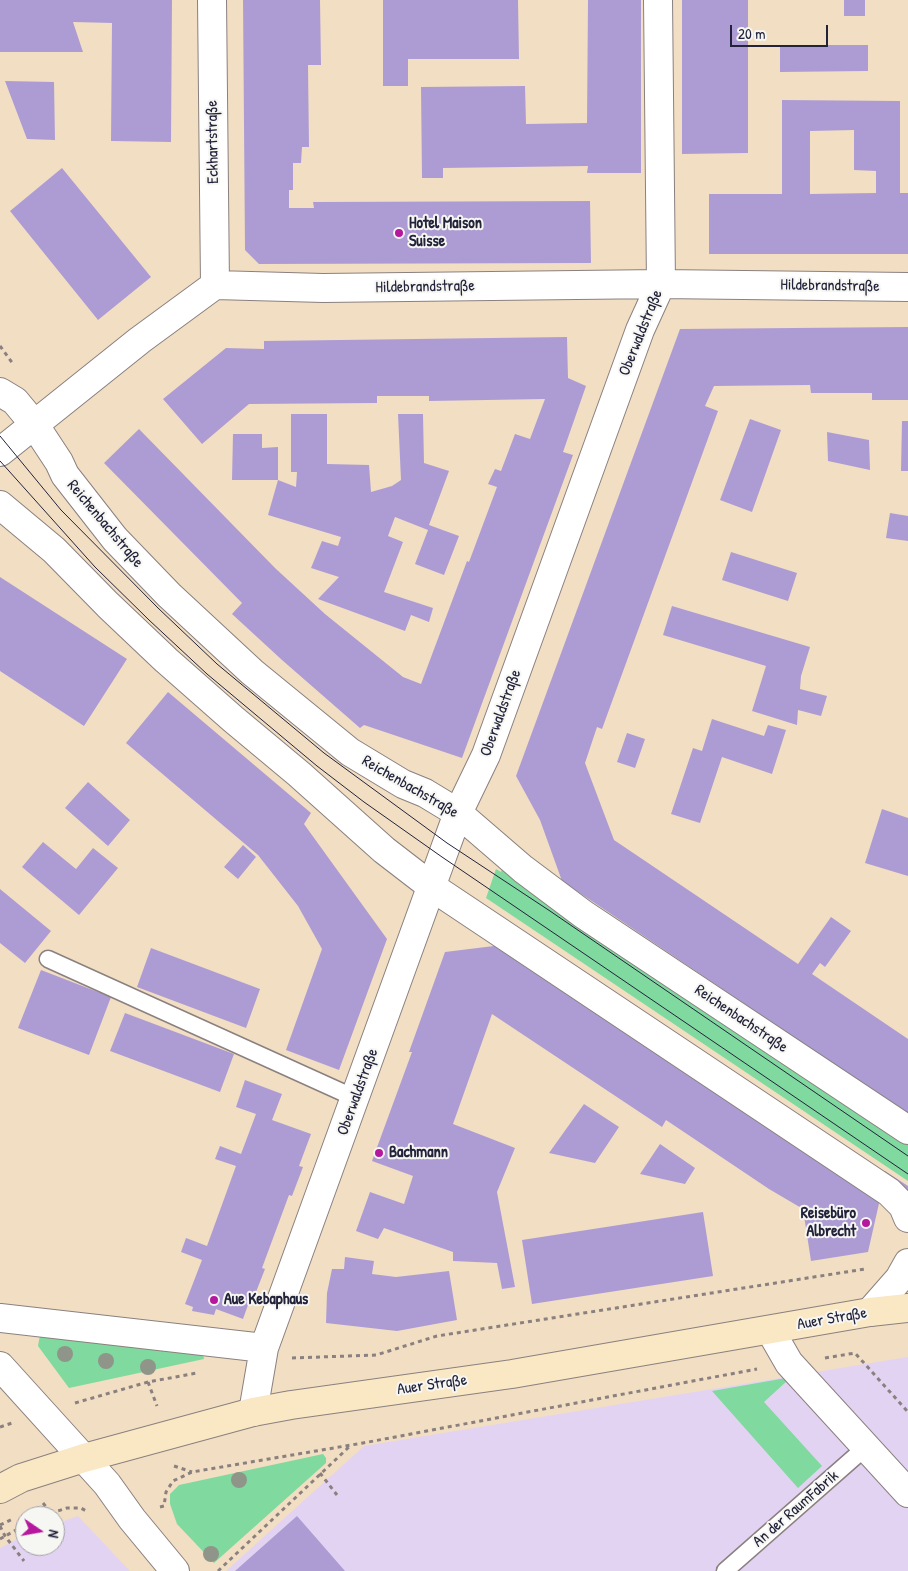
<!DOCTYPE html>
<html>
<head>
<meta charset="utf-8">
<style>
  body { margin:0 }
  #map { position:relative; width:908px; height:1571px; overflow:hidden; background:#f2dec3; font-family:"Patrick Hand",sans-serif }
  canvas { display:block }
  .north { position:absolute; left:15px; top:1506px; width:50px; height:50px; box-sizing:border-box; background:#f6f6f2; border:1px solid #a1a1a9; border-radius:50%; rotate:102deg; font-size:14px; font-weight:700; line-height:20px; text-align:center; color:#22223b }
  .north::after { content:''; display:block; margin:auto; width:18px; height:22px; background:#b5179e; clip-path:polygon(50% 0,100% 100%,50% 72%,0 100%) }
  .scale { position:absolute; left:730px; top:25px; width:98px; height:22px; box-sizing:border-box; border:2px solid #22223b; border-top:0; padding-left:6px; font-size:15px; line-height:18px; white-space:nowrap; color:#22223b; -webkit-text-stroke:4px #f6f6f2; paint-order:stroke }
</style>
</head>
<body>
<div id="map">
<canvas width="908" height="1571"></canvas>
<div class="north">N</div>
<div class="scale">20 m</div>
</div>
<script>
const c = document.querySelector('canvas').getContext('2d');
c.lineJoin = 'round';
function paint(path, color) {
  c.fillStyle = color;
  c.fill(path, 'evenodd');
}
function poly(rows) {
  const path = new Path2D();
  for (const r of rows) {
    path.moveTo(r[0], r[1]);
    for (let i = 2; i < r.length; i += 2) path.lineTo(r[i], r[i + 1]);
  }
  return path;
}
function trace(path, color, width, dash) {
  c.strokeStyle = color;
  c.lineWidth = width;
  c.lineCap = dash ? 'butt' : 'round';
  c.setLineDash(dash || []);
  c.stroke(path);
}
function write(font, color, halo, rows, align = 'center') {
  c.font = font + ' "Patrick Hand",sans-serif';
  c.lineWidth = 4;
  c.setLineDash([]);
  c.textBaseline = 'middle';
  c.strokeStyle = halo;
  c.fillStyle = color;
  for (const [text, x, y, turn = 0] of rows) {
    c.save();
    c.translate(x, y);
    c.rotate((+turn || 0) * Math.PI / 180);
    c.textAlign = isNaN(turn) ? turn : align;
    if (halo) c.strokeText(text, 0, 0);
    c.fillText(text, 0, 0);
    c.restore();
  }
}
paint(poly([
  [908,1357,908,1571,226,1571,364,1446],
  [78,1516,130,1571,0,1571,0,1548,25,1535,25,1546,55,1546,55,1524]
]), '#e3d3f2');
paint(poly([
  [504,862,908,1142,908,1181,486,898,496,869,501,872],
  [40,1335,203,1354,204,1359,69,1388,38,1346],
  [786,1378,787,1381,764,1402,822,1466,798,1488,712,1391],
  [323,1454,326,1458,326,1463,214,1563,177,1524,170,1504,170,1494,179,1485]
]), '#80d99e');
paint(poly([
  [0,0,172,0,171,142,111,141,112,23,73,22,83,52,0,52],
  [243,0,320,0,321,65,308,65,309,147,302,147,301,163,293,163,293,190,289,190,289,208,314,208,313,202,590,201,591,263,259,264,245,250],
  [383,0,518,0,519,59,408,59,408,86,383,86],
  [588,0,641,0,641,173,587,173,588,166,443,168,443,178,422,178,421,87,525,86,526,124,587,123],
  [682,0,748,0,748,153,682,154],
  [844,0,865,0,865,16,844,16],
  [780,45,868,45,868,71,780,72],
  [5,81,54,82,55,140,27,139],
  [782,100,900,101,900,193,908,193,908,254,709,254,709,194,782,194],
  [854,130,854,170,876,171,876,193,810,194,810,131],
  [62,168,151,277,98,320,10,211],
  [908,327,908,400,872,400,872,393,811,393,810,385,714,386,705,406,718,411,602,729,597,727,585,763,614,840,798,964,831,917,851,931,825,967,820,963,812,974,908,1039,908,1114,562,881,540,820,516,776,680,329],
  [567,337,568,378,586,386,563,452,573,455,462,758,364,725,360,728,282,660,232,614,242,603,104,463,139,429,275,568,325,614,403,677,421,684,467,561,469,562,497,487,488,484,495,469,501,471,515,434,530,439,545,399,429,401,429,396,377,396,377,403,249,404,202,444,163,399,226,348,264,349,264,341],
  [291,414,327,414,327,464,369,465,371,492,392,486,401,480,398,414,423,414,424,463,449,471,429,525,459,536,444,575,415,564,428,530,395,517,388,536,403,542,384,592,433,608,429,622,411,615,405,631,318,599,339,577,311,568,322,541,338,546,341,537,268,515,278,480,296,487,297,472,291,472],
  [750,419,781,430,752,512,720,500],
  [902,421,908,421,908,471,901,471],
  [827,432,869,440,870,470,828,461],
  [233,434,262,434,262,448,278,447,278,480,232,480],
  [890,513,908,516,908,541,886,538],
  [731,552,797,573,788,601,722,580],
  [0,577,127,659,84,726,0,671],
  [672,606,810,647,801,676,800,689,827,696,821,716,798,710,797,725,752,711,766,666,663,635],
  [168,692,311,813,304,824,387,939,339,1070,286,1050,322,949,298,906,258,855,126,743],
  [712,719,764,736,768,725,786,730,772,774,722,757,700,823,671,814,693,748,702,751],
  [627,733,645,739,635,768,617,762],
  [88,782,130,820,108,846,65,808],
  [882,809,908,818,908,876,865,863],
  [43,842,76,869,93,848,118,868,79,915,22,867],
  [243,845,256,857,238,879,224,867],
  [0,889,51,931,25,963,0,943],
  [502,945,880,1199,868,1252,811,1261,803,1209,769,1189,666,1120,662,1127,492,1014,453,1124,515,1148,497,1192,515,1287,502,1289,497,1263,453,1261,453,1252,384,1228,378,1239,356,1231,370,1192,404,1204,413,1176,372,1161,412,1052,409,1052,445,952],
  [151,948,260,989,246,1028,137,987],
  [41,970,111,997,89,1055,18,1028],
  [125,1013,234,1054,220,1092,110,1051],
  [245,1080,282,1094,272,1120,311,1134,299,1166,303,1167,292,1196,289,1195,262,1268,265,1269,256,1292,253,1291,243,1319,216,1309,214,1315,192,1311,193,1307,185,1304,202,1260,181,1252,186,1238,207,1246,236,1166,215,1159,220,1146,241,1154,256,1114,236,1107],
  [584,1104,619,1127,595,1163,549,1153],
  [660,1144,695,1168,685,1184,640,1174],
  [885,1171,908,1186,908,1194,881,1176],
  [703,1212,713,1276,532,1304,522,1240],
  [345,1257,374,1261,372,1274,396,1277,449,1271,457,1320,397,1331,326,1323,327,1293,332,1269,344,1269],
  [297,1516,345,1571,235,1571]
]), '#ad9cd4');
const lane = poly([
  [48,959,355,1098],
  [725,1571,866,1447]
]);
const street = poly([
  [212,0,215,285],
  [0,392,15,401,34,424,59,462,65,475,115,539,169,595,252,672,350,752,403,784,425,793,458,813,523,869,583,914,908,1130],
  [0,452,140,340,215,285,323,288,661,284,908,287],
  [0,505,54,550,108,605,166,660,233,719,299,774,384,850,432,887,889,1192,903,1206,908,1218],
  [870,1312,899,1279,908,1263],
  [0,1318,264,1348],
  [770,1330,789,1363,908,1493],
  [0,1366,107,1484,132,1519,175,1571],
  [253,1412,264,1348,442,857,458,813,486,755,640,330,661,284,658,0]
]);
const secondary = poly([
  [0,1489,21,1478,84,1458,253,1412,291,1405,512,1374,870,1312,908,1308]
]);
trace(lane, '#8a807f', 19);
trace(street, '#8a807f', 30);
trace(secondary, '#8a807f', 30);
trace(poly([
  [0,346,13,364],
  [292,1358,376,1355,437,1336,865,1269],
  [825,1358,855,1353,908,1412],
  [148,1382,157,1406],
  [75,1403,148,1382,197,1373],
  [0,1427,12,1423],
  [174,1466,192,1472],
  [320,1473,337,1495],
  [43,1503,51,1513],
  [160,1507,164,1506,166,1492,173,1481,192,1472,363,1443,757,1369],
  [43,1516,67,1508,81,1508,88,1512],
  [0,1525,13,1519],
  [0,1526,5,1536,24,1561],
  [0,1539,25,1525],
  [218,1571,350,1446]
]), '#8a807f', 3, [4, 4]);
trace(lane, '#fff', 16);
trace(street, '#fff', 28);
trace(secondary, '#fae7c3', 28);
trace(poly([
  [0,436,61,510,158,608,217,664,324,753,447,843,550,911,908,1156],
  [0,461,95,567,149,620,207,674,317,766,364,802,442,857,908,1174]
]), '#22223b', 1);
c.fillStyle = '#8f9589';
for (const [x, y] of [
  [65,1354],
  [106,1361],
  [148,1367],
  [239,1480],
  [211,1554]
]) {
  c.beginPath();
  c.arc(x, y, 8, 0, 2 * Math.PI);
  c.fill();
}
for (const [x, y, r, color] of [
  [399,233,5,"#b5179e"],
  [379,1153,5,"#b5179e"],
  [866,1223,5,"#b5179e"],
  [214,1300,5,"#b5179e"]
]) {
  const dot = new Path2D();
  dot.arc(x, y, r, 0, 2 * Math.PI);
  c.fillStyle = color;
  c.fill(dot);
  trace(dot, '#f6f6f2', 2);
}
write('16px', '#22223b', '#f6f6f2', [
  ["Eckhartstraße",213,142,-91],
  ["Hildebrandstraße",830,286,1],
  ["Hildebrandstraße",425,287,-1],
  ["Oberwaldstraße",641,333,-68],
  ["Reichenbachstraße",105,524,50],
  ["Oberwaldstraße",501,713,-70],
  ["Reichenbachstraße",410,787,30],
  ["Reichenbachstraße",741,1019,34],
  ["Oberwaldstraße",358,1092,-70],
  ["Auer Straße",832,1319,-10],
  ["Auer Straße",432,1385,-8],
  ["An der RaumFabrik",796,1509,-41]
]);
write('bold 16px', '#22223b', '#f6f6f2', [
  ["Hotel Maison",409,224],
  ["Suisse",409,242],
  ["Bachmann",389,1153],
  ["Reisebüro",856,1214,"right"],
  ["Albrecht",856,1232,"right"],
  ["Aue Kebaphaus",224,1300]
], 'left');
</script>
</body>
</html>
